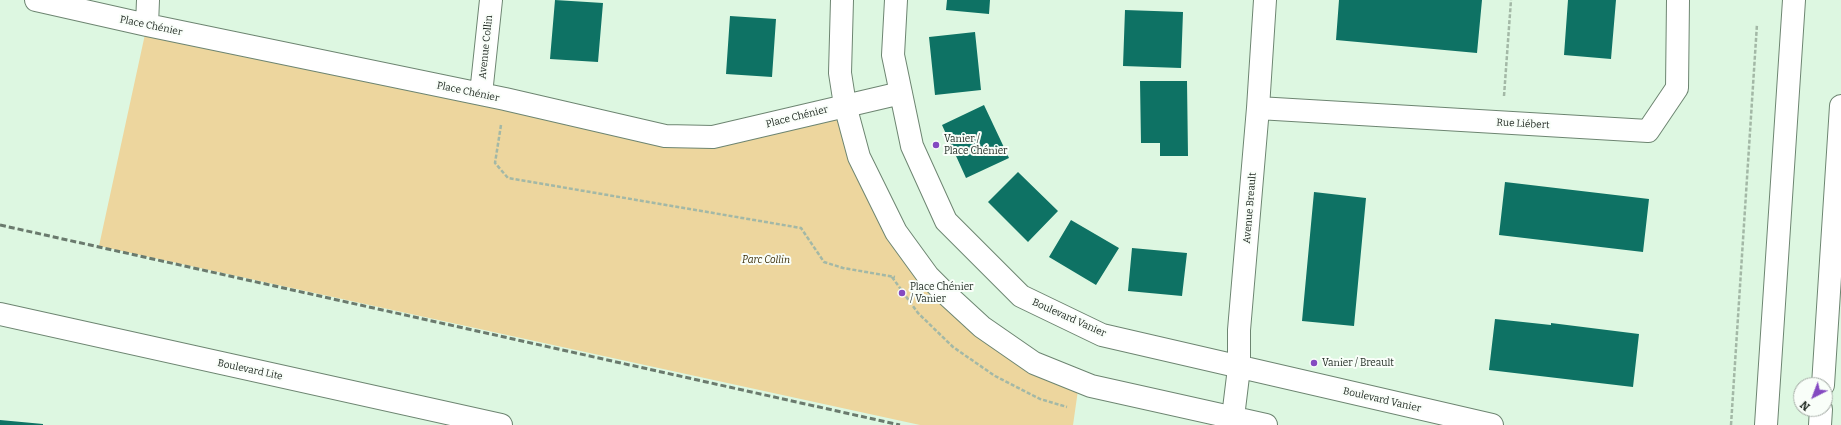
<!DOCTYPE html>
<html>
<head>
<meta charset="utf-8">
<style>
  body { margin:0 }
  #map { position:relative; width:1841px; height:425px; overflow:hidden; background:#ddf7e1; font-family:Bitter,serif }
  canvas { display:block }
  .north { position:absolute; left:1793px; top:377px; width:40px; height:40px; box-sizing:border-box; background:#f9fef9; border:1px solid #a4aba5; border-radius:50%; rotate:222deg; font-size:11px; font-weight:700; line-height:16px; text-align:center; color:#242e26 }
  .north::after { content:''; display:block; margin:auto; width:14px; height:18px; background:#844ac1; clip-path:polygon(50% 0,100% 100%,50% 72%,0 100%) }
</style>
</head>
<body>
<div id="map">
<canvas width="1841" height="425"></canvas>
<div class="north">N</div>
</div>
<script>
const c = document.querySelector('canvas').getContext('2d');
c.lineJoin = 'round';
function paint(path, color) {
  c.fillStyle = color;
  c.fill(path, 'evenodd');
}
function poly(rows) {
  const path = new Path2D();
  for (const r of rows) {
    path.moveTo(r[0], r[1]);
    for (let i = 2; i < r.length; i += 2) path.lineTo(r[i], r[i + 1]);
  }
  return path;
}
function trace(path, color, width, dash) {
  c.strokeStyle = color;
  c.lineWidth = width;
  c.lineCap = dash ? 'butt' : 'round';
  c.setLineDash(dash || []);
  c.stroke(path);
}
function write(font, color, halo, rows, align = 'center') {
  c.font = font + ' Bitter,serif';
  c.lineWidth = 4;
  c.setLineDash([]);
  c.textBaseline = 'middle';
  c.strokeStyle = halo;
  c.fillStyle = color;
  for (const [text, x, y, turn = 0] of rows) {
    c.save();
    c.translate(x, y);
    c.rotate((+turn || 0) * Math.PI / 180);
    c.textAlign = isNaN(turn) ? turn : align;
    if (halo) c.strokeText(text, 0, 0);
    c.fillText(text, 0, 0);
    c.restore();
  }
}
paint(poly([
  [147,25,695,146,839,104,896,232,996,344,1079,383,1073,425,920,425,99,246]
]), '#edd69e');
paint(poly([
  [555,0,603,3,598,62,550,59],
  [947,0,990,0,989,14,946,10],
  [1339,0,1482,0,1477,53,1336,40],
  [1568,0,1616,0,1611,59,1564,55],
  [1125,10,1183,12,1181,68,1123,66],
  [730,16,776,19,772,77,726,74],
  [975,32,981,90,935,95,929,37],
  [1140,81,1187,81,1188,156,1160,156,1160,143,1141,143],
  [984,105,1009,158,966,178,942,125],
  [1018,172,1058,211,1028,242,988,202],
  [1505,182,1649,199,1643,252,1499,235],
  [1314,192,1366,198,1354,326,1302,321],
  [1071,220,1119,248,1096,285,1049,257],
  [1132,248,1187,253,1182,296,1128,291],
  [1495,319,1551,325,1551,323,1639,334,1633,387,1489,370],
  [0,420,43,424,43,425,0,425]
]), '#0e7264');
const minor = poly([
  [36,0,147,25,505,99,665,136,713,137,901,93],
  [842,0,840,73,845,105,859,157,896,232,928,276,945,293,982,327,1034,363,1091,386,1266,425],
  [896,0,893,55,912,146,946,221,1021,296,1102,335,1492,425],
  [147,25,148,0],
  [481,94,491,0],
  [1258,108,1648,131,1677,88,1678,0],
  [0,314,501,425],
  [1233,417,1239,368,1239,330,1258,108,1265,0]
]);
const highway = poly([
  [1823,385,1841,106],
  [1766,425,1794,0],
  [1820,425,1821,409]
]);
trace(minor, '#6d8571', 24);
trace(highway, '#6d8571', 24);
trace(poly([
  [1504,96,1511,0],
  [501,125,495,163,508,178,801,228,824,262,843,268,895,277],
  [892,277,918,313,953,347,995,376,1040,399,1067,407],
  [1731,425,1757,24]
]), '#a3b8a6', 2.5, [4, 2]);
trace(minor, '#fff', 22);
trace(highway, '#fff', 22);
trace(poly([
  [0,225,900,425]
]), '#6a7a6d', 3, [6, 3]);
for (const [x, y, r, color] of [
  [936,145,4,"#844ac1"],
  [902,293,4,"#844ac1"],
  [1314,363,4,"#844ac1"]
]) {
  const dot = new Path2D();
  dot.arc(x, y, r, 0, 2 * Math.PI);
  c.fillStyle = color;
  c.fill(dot);
  trace(dot, '#f9fef9', 1.5);
}
write('10px', '#242e26', '#f9fef9', [
  ["Place Chénier",151,26,12],
  ["Avenue Collin",486,47,-84],
  ["Place Chénier",468,92,12],
  ["Place Chénier",797,117,-14],
  ["Rue Liébert",1523,124,3],
  ["Avenue Breault",1250,208,-85],
  ["Boulevard Vanier",1069,318,24],
  ["Boulevard Lite",250,370,12],
  ["Boulevard Vanier",1382,400,13]
]);
write('10px', '#242e26', '#f9fef9', [
  ["Vanier /",944,139],
  ["Place Chénier",944,151],
  ["Place Chénier",910,287],
  ["/ Vanier",910,299],
  ["Vanier / Breault",1322,363]
], 'left');
write('italic 10px', '#3b2d08', '#f9fef9', [
  ["Parc Collin",766,260]
]);
</script>
</body>
</html>
